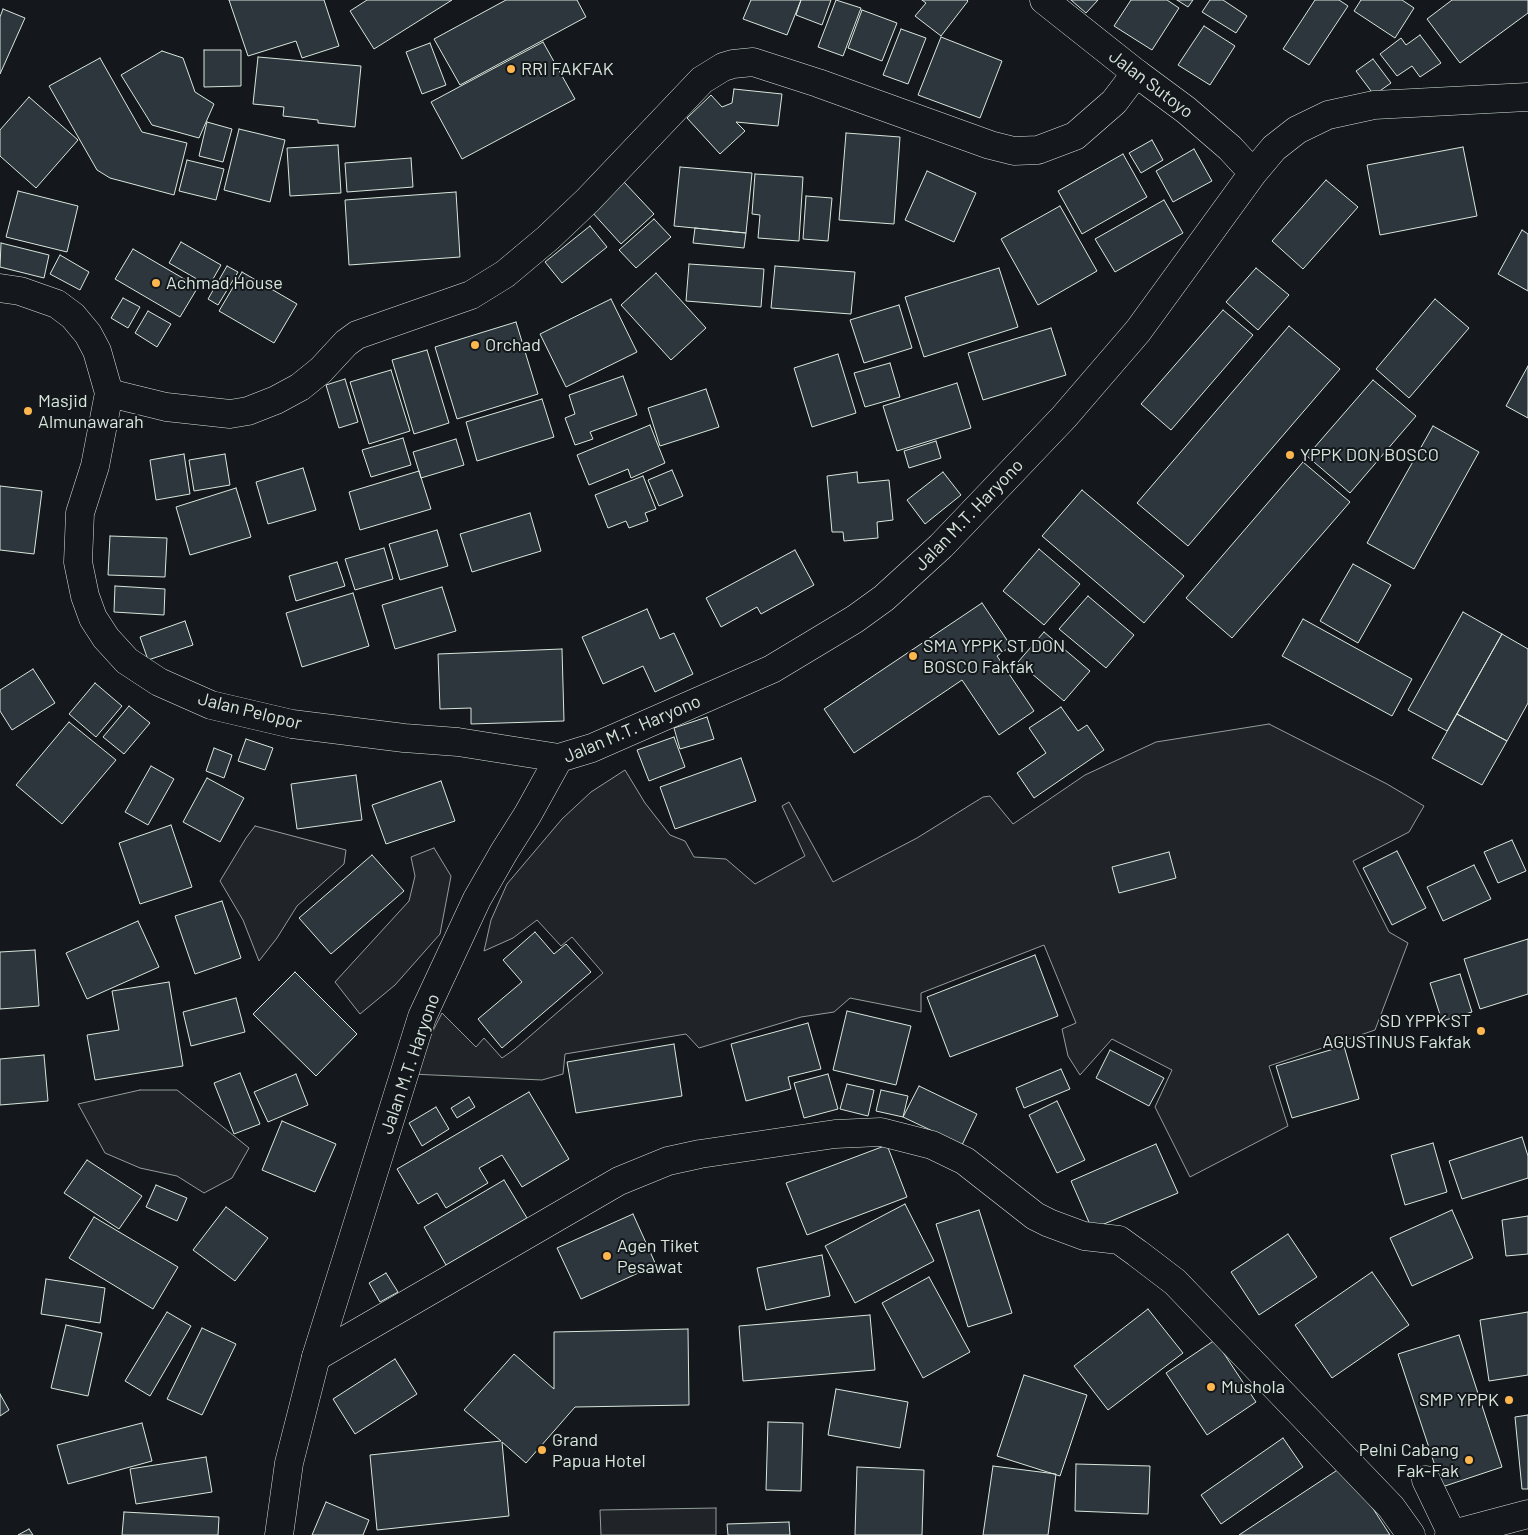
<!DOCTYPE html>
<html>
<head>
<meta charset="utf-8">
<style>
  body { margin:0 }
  canvas { display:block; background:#14181c }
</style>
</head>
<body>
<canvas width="1528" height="1535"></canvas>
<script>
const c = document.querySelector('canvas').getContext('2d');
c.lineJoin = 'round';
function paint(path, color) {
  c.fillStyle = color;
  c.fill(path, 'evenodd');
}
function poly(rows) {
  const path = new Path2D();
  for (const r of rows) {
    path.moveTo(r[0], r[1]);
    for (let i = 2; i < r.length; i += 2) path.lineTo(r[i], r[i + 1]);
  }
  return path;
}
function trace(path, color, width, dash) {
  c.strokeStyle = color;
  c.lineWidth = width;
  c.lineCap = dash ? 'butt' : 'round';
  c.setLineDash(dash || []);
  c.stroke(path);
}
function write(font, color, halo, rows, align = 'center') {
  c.font = font + ' Barlow,sans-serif';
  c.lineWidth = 4;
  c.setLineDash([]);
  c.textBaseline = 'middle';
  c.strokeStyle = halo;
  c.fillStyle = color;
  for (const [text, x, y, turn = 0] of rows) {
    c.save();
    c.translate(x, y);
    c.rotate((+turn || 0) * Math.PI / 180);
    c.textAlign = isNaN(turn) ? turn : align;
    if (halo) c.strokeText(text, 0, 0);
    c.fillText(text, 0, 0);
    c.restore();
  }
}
const green = poly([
  [1269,724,1387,784,1424,806,1409,832,1353,861,1389,932,1408,943,1375,1030,1269,1066,1288,1126,1190,1177,1155,1107,1172,1070,1112,1039,1080,1075,1068,1056,1062,1029,1076,1023,1044,945,921,993,921,1012,850,998,834,1012,801,1017,699,1048,686,1034,565,1054,563,1074,542,1080,411,1074,442,1013,476,1047,484,1038,502,1058,515,1049,603,973,572,937,561,946,537,920,513,938,484,951,491,920,507,884,562,819,591,792,625,770,645,803,670,835,685,841,694,857,726,859,755,884,805,856,782,806,789,802,833,882,917,838,983,797,990,796,1013,824,1085,775,1156,742,1269,724],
  [255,826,346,850,344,864,297,906,277,938,259,961,243,920,220,881,246,838,255,826],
  [434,848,451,876,440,934,395,985,360,1014,335,982,409,901,415,876,411,857,434,848],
  [140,1090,177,1090,249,1148,232,1178,204,1193,177,1176,140,1168,105,1153,78,1104,140,1090],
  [716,1508,716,1535,601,1535,600,1510,716,1508]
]);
paint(green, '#202428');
trace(green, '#939e99', 1);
const building = poly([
  [229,0,324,0,339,46,302,58,296,41,248,56,229,0],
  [367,0,452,0,374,49,350,11,367,0],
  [506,0,577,0,586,17,460,85,434,39,506,0],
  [751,0,801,0,787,35,743,19,751,0],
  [801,0,831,0,822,25,796,15,801,0],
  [836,0,861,8,843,56,818,47,836,0],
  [922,0,967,0,968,1,941,36,915,16,926,3,922,0],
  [1071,0,1098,0,1086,13,1071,0],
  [1131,0,1167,0,1179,8,1152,50,1114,26,1131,0],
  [1177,0,1193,0,1188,7,1177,0],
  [1210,0,1223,0,1247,16,1236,33,1202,12,1210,0],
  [1315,0,1339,0,1348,6,1309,65,1283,49,1315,0],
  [1361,0,1402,0,1414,8,1395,38,1354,11,1361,0],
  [1452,0,1528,0,1528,13,1460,63,1427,19,1452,0],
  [3,9,25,18,0,74,0,17,3,9],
  [862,10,897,23,882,61,848,48,862,10],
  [1204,26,1235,46,1210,85,1178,65,1204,26],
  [901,29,926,38,908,84,883,75,901,29],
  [1420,35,1441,63,1420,77,1412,66,1397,76,1380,54,1401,38,1406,45,1420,35],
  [941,37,1002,61,980,118,918,95,941,37],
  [543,42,575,99,462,159,431,102,543,42],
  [430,43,446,85,422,94,406,52,430,43],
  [204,50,241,50,241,86,204,87,204,50],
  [162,51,183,58,195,92,214,104,199,138,152,125,121,75,162,51],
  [258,57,361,66,355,127,318,123,318,120,283,116,284,107,253,104,258,57],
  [100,58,142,132,187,143,174,195,110,178,97,170,49,86,100,58],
  [1373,59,1391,83,1374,95,1356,71,1373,59],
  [734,89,782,94,778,126,736,122,745,131,720,154,687,118,711,95,722,107,732,103,734,89],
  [29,97,78,140,36,188,0,156,0,130,29,97],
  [207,122,232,129,223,162,199,156,207,122],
  [239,129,285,140,270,202,224,190,239,129],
  [846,133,900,137,894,224,839,220,846,133],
  [1152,140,1163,160,1141,173,1129,153,1152,140],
  [338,145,341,193,290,196,287,148,338,145],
  [1463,147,1477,216,1380,235,1367,165,1463,147],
  [1194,149,1212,181,1173,202,1156,171,1194,149],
  [1123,154,1147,197,1082,234,1058,191,1123,154],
  [411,158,413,187,347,192,345,163,411,158],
  [187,160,224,169,216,200,179,191,187,160],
  [680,167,752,173,746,233,674,226,680,167],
  [927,171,976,193,954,242,905,220,927,171],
  [755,174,803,177,799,241,758,238,760,215,752,214,755,174],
  [1326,180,1358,207,1303,269,1272,241,1326,180],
  [624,182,654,214,621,244,591,211,624,182],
  [18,191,78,206,67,252,6,237,18,191],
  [456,192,460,257,349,265,345,200,456,192],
  [806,196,832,198,828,241,803,239,806,196],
  [1164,200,1183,233,1115,272,1095,239,1164,200],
  [1060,206,1097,271,1038,305,1001,239,1060,206],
  [654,219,671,237,636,268,619,250,654,219],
  [590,226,607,247,562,283,545,262,590,226],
  [695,228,746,233,744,248,693,243,695,228],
  [1522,230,1528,234,1528,291,1498,274,1522,230],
  [181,242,221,265,209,286,169,263,181,242],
  [1,243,49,255,44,278,0,267,1,243],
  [133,249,198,287,180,317,115,279,133,249],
  [60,255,89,272,80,290,50,274,60,255],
  [689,264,764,269,761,307,686,301,689,264],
  [227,266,238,272,218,305,208,299,227,266],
  [775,266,855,272,851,314,771,308,775,266],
  [999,268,1018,327,924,357,905,297,999,268],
  [1256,268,1289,295,1258,330,1226,302,1256,268],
  [242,272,297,304,274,343,219,311,242,272],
  [656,273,706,328,671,360,621,305,656,273],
  [123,298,140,307,128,328,111,318,123,298],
  [611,299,637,352,566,387,540,334,611,299],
  [1435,299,1469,328,1409,398,1376,369,1435,299],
  [899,305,912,348,864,363,850,320,899,305],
  [1223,310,1253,335,1171,430,1141,404,1223,310],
  [148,311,171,324,157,347,135,333,148,311],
  [516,322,538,394,457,419,435,347,516,322],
  [1289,326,1340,369,1188,546,1137,503,1289,326],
  [1051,328,1066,375,983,400,968,353,1051,328],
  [427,350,449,423,414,434,392,360,427,350],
  [838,354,856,413,812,427,794,368,838,354],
  [890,363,900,397,865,407,854,373,890,363],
  [1528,366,1528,418,1506,406,1528,366],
  [391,370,410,431,369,444,350,382,391,370],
  [623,376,637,415,590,432,593,439,575,445,565,418,575,414,569,395,623,376],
  [345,379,358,422,339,428,326,385,345,379],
  [1373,380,1416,416,1350,493,1307,456,1373,380],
  [957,383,971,428,897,451,883,406,957,383],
  [706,389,719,427,660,446,648,408,706,389],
  [542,399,554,437,477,461,466,422,542,399],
  [650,425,665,463,631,478,628,469,589,485,577,455,650,425],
  [1433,426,1479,452,1414,569,1367,543,1433,426],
  [403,438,411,465,371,477,362,450,403,438],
  [456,439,464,465,421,478,413,452,456,439],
  [936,441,941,458,909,468,904,451,936,441],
  [184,454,190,494,156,500,150,460,184,454],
  [225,454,230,485,194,491,189,460,225,454],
  [1303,462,1350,502,1232,638,1186,598,1303,462],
  [303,468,316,510,268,524,256,482,303,468],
  [672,470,683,496,659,506,648,480,672,470],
  [419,471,431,509,360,530,349,492,419,471],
  [857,472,858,483,889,480,893,520,877,522,878,538,844,541,843,532,832,532,827,476,857,472],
  [943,472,961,495,925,524,907,500,943,472],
  [643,476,656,509,645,513,648,521,629,528,626,521,608,528,595,495,643,476],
  [0,486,42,491,34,554,0,550,0,486],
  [236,488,251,537,190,555,176,507,236,488],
  [1082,490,1184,576,1144,623,1042,536,1082,490],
  [530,513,541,551,472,572,460,534,530,513],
  [437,530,448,566,400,580,389,544,437,530],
  [110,536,167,538,165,577,108,575,110,536],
  [384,548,393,579,355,590,345,559,384,548],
  [1039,549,1080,584,1044,625,1003,591,1039,549],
  [795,550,814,585,761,614,757,607,721,627,706,598,795,550],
  [337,562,345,586,296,601,289,576,337,562],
  [1353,564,1391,585,1358,643,1320,621,1353,564],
  [115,586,165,589,164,615,114,612,115,586],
  [442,587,456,631,395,649,382,605,442,587],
  [353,593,369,646,302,667,286,613,353,593],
  [1088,596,1134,635,1106,668,1059,629,1088,596],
  [982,603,1011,646,997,656,1034,711,999,735,962,680,854,753,824,709,982,603],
  [647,609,660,639,674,633,693,674,655,692,643,666,603,684,582,637,647,609],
  [1463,612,1502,634,1447,731,1408,710,1463,612],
  [1303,619,1412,679,1392,716,1282,656,1303,619],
  [185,621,193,645,148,660,140,637,185,621],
  [1044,632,1090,671,1064,701,1018,662,1044,632],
  [1502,634,1528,649,1528,703,1507,741,1457,714,1502,634],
  [562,649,564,721,471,724,471,708,440,709,438,654,562,649],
  [33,669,55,703,12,730,0,711,0,690,33,669],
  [95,683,122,706,96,737,69,714,95,683],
  [129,706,150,723,124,754,103,737,129,706],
  [1061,707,1078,731,1087,725,1104,750,1034,798,1017,773,1046,753,1029,728,1061,707],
  [1457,714,1507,741,1482,785,1432,758,1457,714],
  [707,717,714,739,680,749,674,728,707,717],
  [69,722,116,760,62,824,16,785,69,722],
  [674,737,685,767,649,781,637,750,674,737],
  [246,739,273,748,265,770,238,761,246,739],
  [214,748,232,755,224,778,206,771,214,748],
  [741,758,756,801,675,829,660,787,741,758],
  [151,766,174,779,148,825,125,812,151,766],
  [356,775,362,820,297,829,291,784,356,775],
  [207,778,244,798,220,842,183,822,207,778],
  [441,781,455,821,386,844,372,805,441,781],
  [171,825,192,887,140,904,119,843,171,825],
  [1512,840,1526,871,1498,883,1484,852,1512,840],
  [1397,851,1426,908,1392,925,1363,868,1397,851],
  [1169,852,1176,878,1119,893,1112,867,1169,852],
  [372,855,404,891,331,954,299,918,372,855],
  [1474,865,1491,899,1443,921,1427,887,1474,865],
  [222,901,241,958,195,974,175,916,222,901],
  [138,921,159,967,87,999,66,953,138,921],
  [535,932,554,954,566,944,591,972,502,1048,478,1019,522,982,503,960,535,932],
  [1528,939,1528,994,1480,1009,1464,959,1528,939],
  [35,950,39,1006,0,1009,0,952,35,950],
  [1035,955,1058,1016,950,1057,927,997,1035,955],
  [295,972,357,1034,316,1076,253,1014,295,972],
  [1460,974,1472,1012,1442,1021,1430,983,1460,974],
  [169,982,183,1066,95,1080,87,1035,119,1030,112,991,169,982],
  [236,998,245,1032,191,1046,183,1012,236,998],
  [847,1011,911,1026,896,1085,833,1070,847,1011],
  [808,1023,821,1069,788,1077,791,1089,746,1101,731,1044,808,1023],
  [674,1044,682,1096,576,1113,567,1062,674,1044],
  [1344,1046,1359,1099,1292,1118,1276,1066,1344,1046],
  [1110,1050,1164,1078,1149,1106,1096,1078,1110,1050],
  [44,1055,48,1101,0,1105,0,1059,44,1055],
  [1061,1069,1070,1089,1024,1108,1016,1088,1061,1069],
  [240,1073,260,1124,234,1134,214,1083,240,1073],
  [296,1074,308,1105,268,1122,254,1092,296,1074],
  [828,1074,838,1109,804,1118,794,1083,828,1074],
  [847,1084,874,1090,868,1116,840,1109,847,1084],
  [919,1086,977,1114,962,1145,903,1117,919,1086],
  [881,1090,908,1096,903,1117,876,1111,881,1090],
  [529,1092,569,1159,522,1187,502,1155,479,1168,488,1183,446,1208,437,1193,418,1204,397,1169,529,1092],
  [469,1097,475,1107,457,1118,451,1108,469,1097],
  [1057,1101,1085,1160,1057,1173,1029,1115,1057,1101],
  [436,1107,449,1129,422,1146,409,1123,436,1107],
  [282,1121,336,1144,315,1192,262,1170,282,1121],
  [1522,1137,1528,1156,1528,1178,1462,1199,1449,1161,1522,1137],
  [1433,1143,1447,1192,1405,1205,1391,1155,1433,1143],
  [1156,1144,1178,1193,1092,1229,1071,1181,1156,1144],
  [887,1145,907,1197,807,1235,786,1183,887,1145],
  [87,1160,142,1196,119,1229,64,1193,87,1160],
  [504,1180,527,1218,446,1265,424,1227,504,1180],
  [156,1185,187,1198,177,1221,146,1207,156,1185],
  [905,1204,934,1261,855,1303,825,1246,905,1204],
  [226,1207,268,1238,235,1281,193,1250,226,1207],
  [979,1210,1012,1313,968,1327,936,1224,979,1210],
  [1452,1210,1473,1258,1412,1286,1390,1238,1452,1210],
  [633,1214,656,1265,581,1299,557,1248,633,1214],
  [1528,1216,1528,1254,1506,1256,1502,1220,1528,1216],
  [94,1217,178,1267,153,1309,69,1258,94,1217],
  [1288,1234,1317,1277,1259,1315,1231,1272,1288,1234],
  [822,1255,830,1296,766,1310,757,1268,822,1255],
  [1372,1272,1409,1325,1332,1378,1295,1325,1372,1272],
  [386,1273,398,1292,380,1302,369,1283,386,1273],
  [929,1277,970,1352,923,1378,882,1303,929,1277],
  [46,1279,105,1288,100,1323,41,1314,46,1279],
  [1148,1309,1183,1353,1108,1410,1074,1366,1148,1309],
  [167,1312,191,1326,150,1396,125,1381,167,1312],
  [1528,1312,1528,1375,1489,1381,1480,1320,1528,1312],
  [870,1315,875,1370,743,1381,739,1326,870,1315],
  [66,1325,102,1333,88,1396,51,1388,66,1325],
  [202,1328,236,1344,202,1415,167,1399,202,1328],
  [688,1329,689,1405,575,1407,526,1463,502,1442,509,1516,377,1530,370,1455,501,1441,464,1410,514,1354,554,1389,554,1332,688,1329],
  [1459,1335,1502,1467,1442,1487,1398,1354,1459,1335],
  [1215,1340,1256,1402,1207,1435,1166,1373,1215,1340],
  [395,1359,417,1394,355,1434,333,1399,395,1359],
  [1024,1375,1087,1395,1060,1476,997,1456,1024,1375],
  [836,1389,908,1402,900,1448,828,1435,836,1389],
  [0,1394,9,1410,0,1416,0,1394],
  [1528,1415,1528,1489,1522,1489,1515,1417,1528,1415],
  [768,1422,803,1423,801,1491,766,1490,768,1422],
  [142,1423,152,1461,68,1484,57,1445,142,1423],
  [1283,1438,1303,1467,1221,1524,1201,1495,1283,1438],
  [206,1457,212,1492,136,1504,130,1469,206,1457],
  [1076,1464,1150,1466,1148,1514,1075,1511,1076,1464],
  [1345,1465,1390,1535,1239,1535,1345,1465],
  [993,1466,1056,1474,1048,1535,983,1535,993,1466],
  [857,1467,924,1470,922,1535,855,1535,857,1467],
  [326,1502,369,1520,363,1535,312,1535,326,1502],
  [124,1512,219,1517,218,1535,122,1535,124,1512],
  [789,1522,790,1535,728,1535,727,1524,789,1522],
  [29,1529,33,1535,18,1535,29,1529]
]);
paint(building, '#2c363c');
trace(building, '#d8e6dc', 1);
const minor = poly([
  [109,393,166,407,230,414,248,411,276,400,300,387,321,370,346,343,357,335,471,295,505,274,548,238,588,200,702,80,723,67,733,64,753,62,818,83,990,145,1014,151,1038,150,1075,136,1114,102,1136,73],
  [316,1357,619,1181,668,1161,700,1154,835,1134,881,1132,932,1145,965,1161,1035,1216,1049,1223,1084,1236,1119,1240,1137,1253,1175,1282,1391,1507,1411,1535],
  [1426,1480,1452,1534]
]);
const major = poly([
  [1044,0,1136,73,1186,110,1230,148,1253,173],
  [0,288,20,291,57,304,73,316,88,334,97,351,109,393,95,466,80,513,78,562,85,596,93,618,106,638,127,661,159,682,211,705,292,724,404,738,458,742,559,758,592,748,772,669,855,619,884,598,941,546,1064,417,1138,331,1253,173,1274,148,1297,130,1328,115,1374,105,1528,97],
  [279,1535,289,1463,316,1357,422,1017,477,899,504,852,528,814,559,758],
  [1449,1535,1528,1514]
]);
trace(minor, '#d8e6dc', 29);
trace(major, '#d8e6dc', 29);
trace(minor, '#14181c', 28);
trace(major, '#14181c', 28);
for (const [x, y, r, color] of [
  [511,69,5,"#ffb74d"],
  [156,283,5,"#ffb74d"],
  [475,345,5,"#ffb74d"],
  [28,411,5,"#ffb74d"],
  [1290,455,5,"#ffb74d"],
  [913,656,5,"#ffb74d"],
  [1481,1031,5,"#ffb74d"],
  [607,1256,5,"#ffb74d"],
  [1211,1387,5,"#ffb74d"],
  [1509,1400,5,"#ffb74d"],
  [542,1450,5,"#ffb74d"],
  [1469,1460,5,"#ffb74d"]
]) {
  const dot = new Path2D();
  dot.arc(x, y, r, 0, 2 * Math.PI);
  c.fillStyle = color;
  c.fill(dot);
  trace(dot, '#14181c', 2);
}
write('18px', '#d8e6dc', '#14181c', [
  ["RRI FAKFAK",521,69],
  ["Achmad House",166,283],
  ["Orchad",485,345],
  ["Masjid",38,401],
  ["Almunawarah",38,422],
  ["YPPK DON BOSCO",1300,455],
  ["SMA YPPK ST DON",923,646],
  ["BOSCO Fakfak",923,667],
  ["SD YPPK ST",1471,1021,"right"],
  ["AGUSTINUS Fakfak",1471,1042,"right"],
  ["Agen Tiket",617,1246],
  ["Pesawat",617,1267],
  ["Mushola",1221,1387],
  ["SMP YPPK",1499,1400,"right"],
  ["Grand",552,1440],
  ["Papua Hotel",552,1461],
  ["Pelni Cabang",1459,1450,"right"],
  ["Fak-Fak",1459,1471,"right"]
], 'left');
write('18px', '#d8e6dc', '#14181c', [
  ["Jalan Sutoyo",1151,84,37],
  ["Jalan M.T. Haryono",969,515,-46],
  ["Jalan Pelopor",250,711,14],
  ["Jalan M.T. Haryono",632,729,-23],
  ["Jalan M.T. Haryono",410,1064,-71]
]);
</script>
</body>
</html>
